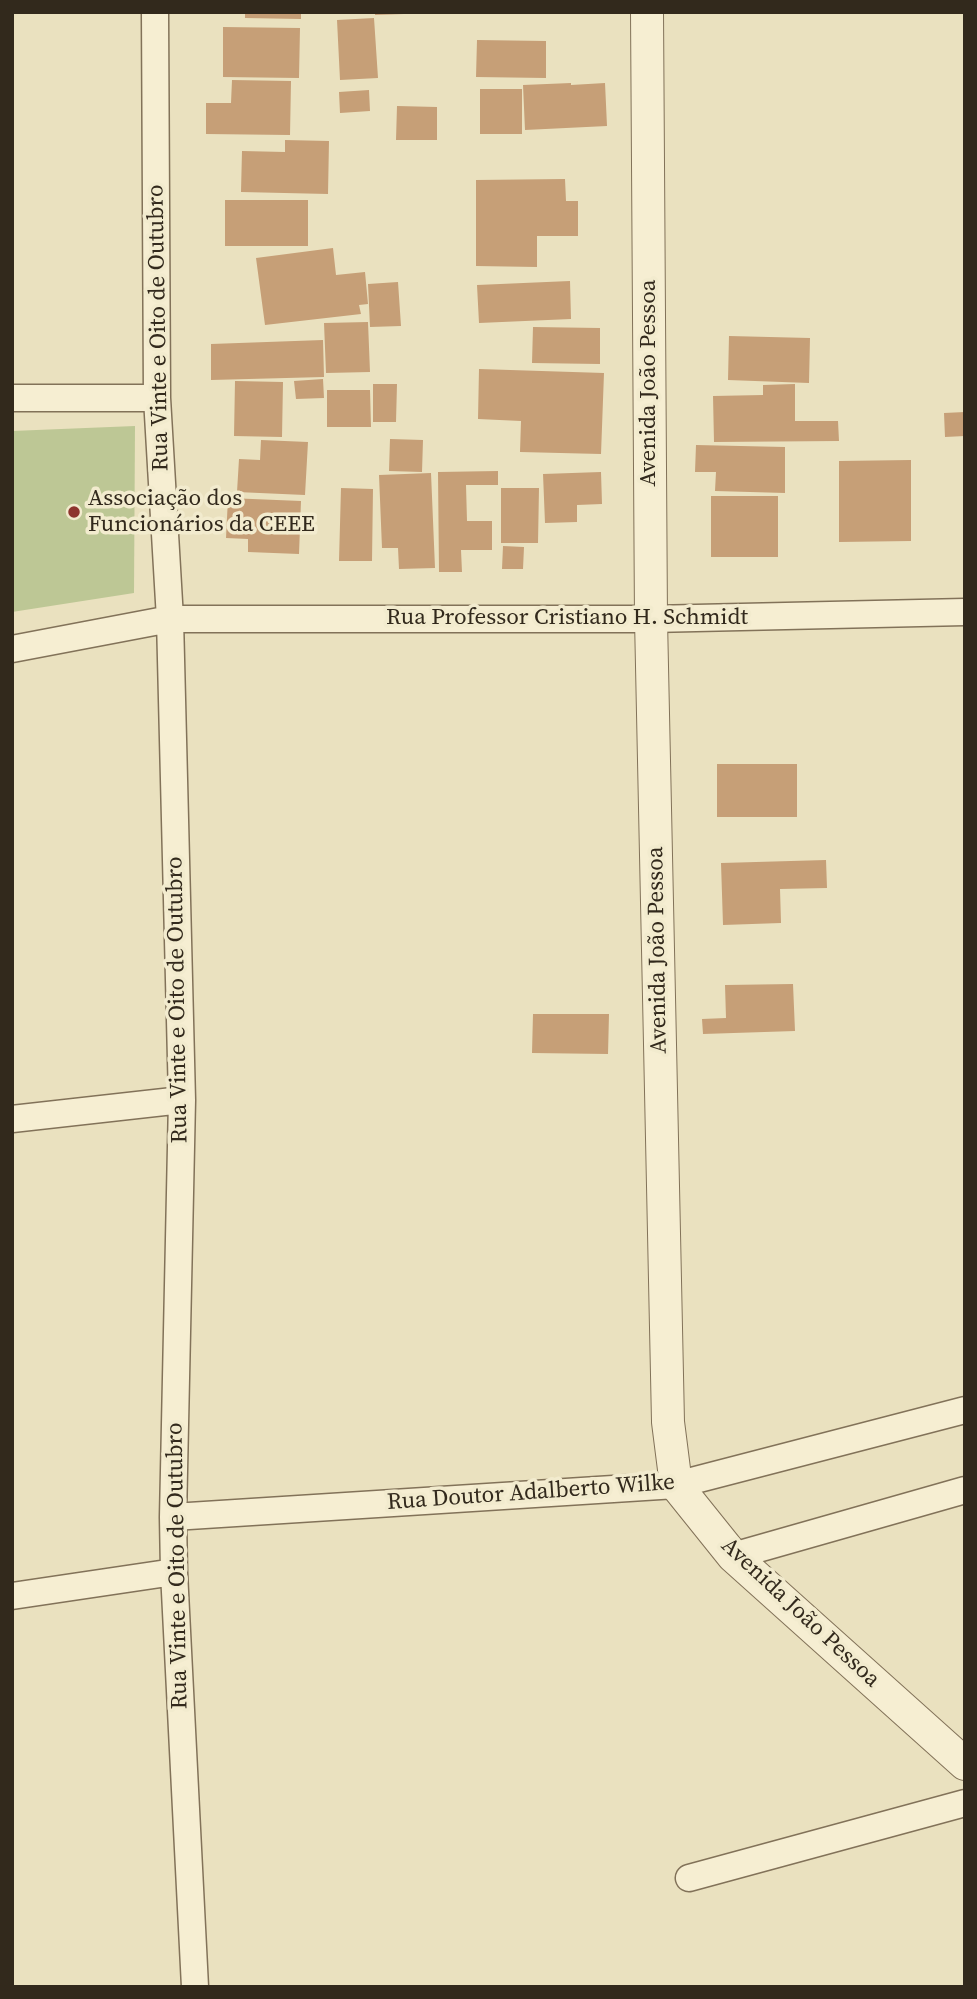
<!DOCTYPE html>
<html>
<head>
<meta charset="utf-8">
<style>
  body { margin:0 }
  #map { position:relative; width:977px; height:1999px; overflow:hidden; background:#eae1bf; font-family:"Source Serif 4",serif }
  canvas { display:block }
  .frame { position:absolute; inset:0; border:14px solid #32291c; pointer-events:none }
</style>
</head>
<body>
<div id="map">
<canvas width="977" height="1999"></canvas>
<div class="frame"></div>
</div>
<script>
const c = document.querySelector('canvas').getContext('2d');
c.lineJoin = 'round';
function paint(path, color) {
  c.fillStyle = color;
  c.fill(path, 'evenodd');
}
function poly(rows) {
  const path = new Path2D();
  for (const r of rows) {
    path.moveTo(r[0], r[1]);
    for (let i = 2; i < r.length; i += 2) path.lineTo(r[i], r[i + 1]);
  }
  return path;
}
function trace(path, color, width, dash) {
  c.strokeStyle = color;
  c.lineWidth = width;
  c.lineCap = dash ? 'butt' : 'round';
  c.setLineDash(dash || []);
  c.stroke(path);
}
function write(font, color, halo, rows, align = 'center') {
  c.font = font + ' "Source Serif 4",serif';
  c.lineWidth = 7;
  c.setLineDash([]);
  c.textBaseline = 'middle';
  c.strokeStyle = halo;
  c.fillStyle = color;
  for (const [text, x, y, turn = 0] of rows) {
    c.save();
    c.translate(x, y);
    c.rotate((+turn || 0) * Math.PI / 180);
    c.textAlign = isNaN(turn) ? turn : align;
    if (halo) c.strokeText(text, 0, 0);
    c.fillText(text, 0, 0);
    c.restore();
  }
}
paint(poly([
  [135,426,134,593,12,612,12,431]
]), '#bdc795');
paint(poly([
  [245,12,301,12,301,19,245,18],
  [375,12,404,12,404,14,375,15],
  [374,18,378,78,340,80,337,20],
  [223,27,300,28,299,78,223,77],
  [477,40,546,41,546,78,476,77],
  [232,80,291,81,290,135,206,134,206,103,231,103],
  [571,83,571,85,605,83,607,126,525,130,523,85],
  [480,89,522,89,522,134,480,134],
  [369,90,370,111,340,113,339,92],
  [397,106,437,107,437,140,396,140],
  [285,140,329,141,328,194,241,192,242,151,285,152],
  [565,179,566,201,578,201,578,236,537,236,537,267,476,266,476,180],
  [225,200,308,200,308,246,225,246],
  [333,248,336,275,365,272,368,304,359,305,361,314,265,325,256,258],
  [570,281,571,319,479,323,477,285],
  [398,282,401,326,370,327,368,284],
  [368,322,370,372,326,373,324,323],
  [533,327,600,328,600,364,532,363],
  [729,336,810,338,809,383,728,380],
  [323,340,324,377,211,380,211,344],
  [479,369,604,373,601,454,520,452,521,421,478,419],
  [323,379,324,398,296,399,294,381],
  [235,381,283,382,282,437,234,436],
  [373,384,397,384,396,422,373,422],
  [795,384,795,421,838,421,839,441,714,442,713,396,763,395,763,385],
  [327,390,370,390,371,427,327,427],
  [965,412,965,436,945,437,944,413],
  [390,439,423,440,422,472,389,471],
  [261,440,308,442,305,495,237,492,239,459,260,460],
  [696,445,785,447,785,493,715,491,716,472,695,472],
  [911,460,911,541,839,542,839,461],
  [498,471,498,485,466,485,467,521,492,521,492,550,461,550,462,572,439,572,438,472],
  [601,472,602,504,577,505,577,522,545,523,543,474],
  [431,473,435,568,399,569,398,548,382,548,379,475],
  [341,488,373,489,372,561,339,561],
  [501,488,539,488,538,543,501,543],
  [711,496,778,496,778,557,711,557],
  [228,498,301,501,299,554,248,552,248,539,226,538],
  [503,546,524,547,523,569,502,569],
  [717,764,797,764,797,817,717,817],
  [826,860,827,888,780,889,781,923,723,925,721,863],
  [793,984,795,1031,703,1034,702,1019,726,1018,725,985],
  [533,1014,609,1014,608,1054,532,1053]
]), '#c69f77');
const minor = poly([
  [155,12,157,398,170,619,182,1100,173,1517,174,1572,195,1987],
  [12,398,157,398],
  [12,649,170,619,651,619,965,612],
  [12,1119,182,1100],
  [173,1517,676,1485,965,1410],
  [733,1556,965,1490],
  [12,1596,174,1572],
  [689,1878,965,1803]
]);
const tertiary = poly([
  [647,12,651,619,668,1422,676,1485,733,1556,965,1764]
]);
trace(minor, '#827259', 29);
trace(tertiary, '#827259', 34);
trace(minor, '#f6eed2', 26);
trace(tertiary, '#f6eed2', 32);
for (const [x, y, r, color] of [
  [74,512,7,"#8d342d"]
]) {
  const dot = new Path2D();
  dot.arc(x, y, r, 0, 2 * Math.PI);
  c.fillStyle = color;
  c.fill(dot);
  trace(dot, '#f2ebce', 2.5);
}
write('23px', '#32291c', '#f2ebce', [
  ["Rua Vinte e Oito de Outubro",159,328,-91],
  ["Avenida João Pessoa",649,383,-90],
  ["Rua Professor Cristiano H. Schmidt",567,618],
  ["Avenida João Pessoa",658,950,-91],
  ["Rua Vinte e Oito de Outubro",178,1000,-91],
  ["Rua Doutor Adalberto Wilke",531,1493,-4],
  ["Rua Vinte e Oito de Outubro",178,1566,-91],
  ["Avenida João Pessoa",800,1613,43]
]);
write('23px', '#32291c', '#f2ebce', [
  ["Associação dos",88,499],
  ["Funcionários da CEEE",88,525]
], 'left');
</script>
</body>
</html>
